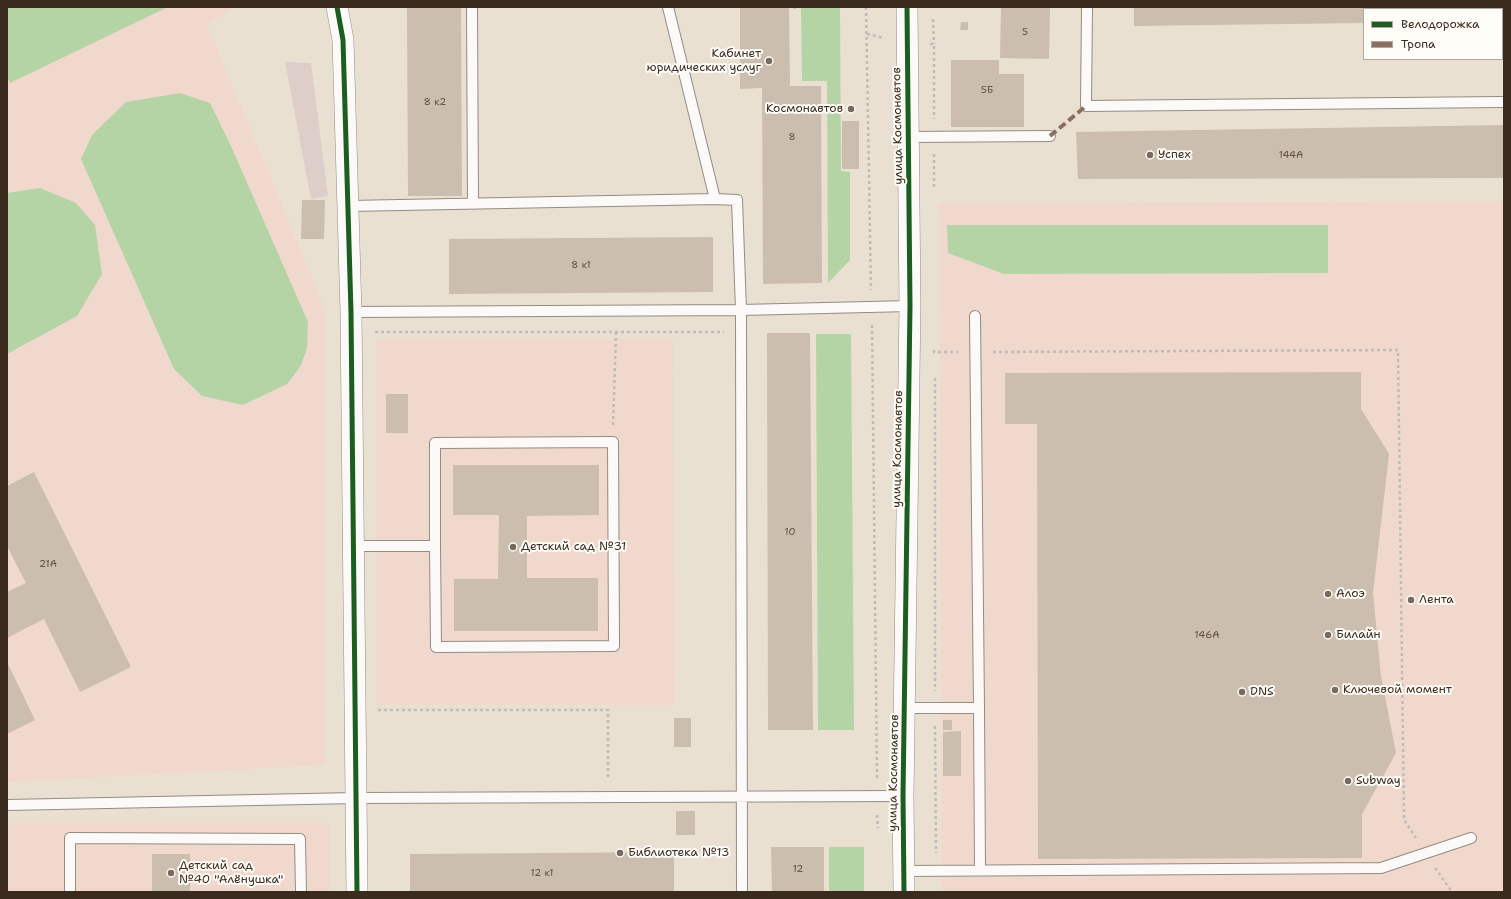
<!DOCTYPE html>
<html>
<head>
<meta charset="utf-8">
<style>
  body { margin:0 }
  #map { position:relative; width:1511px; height:899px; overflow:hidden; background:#eae0d2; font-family:"Shantell Sans",sans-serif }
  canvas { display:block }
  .frame { position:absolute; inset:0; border:8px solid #3b2a1e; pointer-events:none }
  .legend { position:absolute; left:1363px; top:8px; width:140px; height:52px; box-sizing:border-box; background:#fdfcf7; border:1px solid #afa8a0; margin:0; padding:5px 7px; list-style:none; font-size:12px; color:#3b2a1e }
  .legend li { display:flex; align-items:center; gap:8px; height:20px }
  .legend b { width:20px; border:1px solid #afa8a0 }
</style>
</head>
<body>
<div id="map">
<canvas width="1511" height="899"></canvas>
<div class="frame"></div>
<ul class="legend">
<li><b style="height:5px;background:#1b5e20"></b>Велодорожка</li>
<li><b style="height:5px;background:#8d6e63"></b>Тропа</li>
</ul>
</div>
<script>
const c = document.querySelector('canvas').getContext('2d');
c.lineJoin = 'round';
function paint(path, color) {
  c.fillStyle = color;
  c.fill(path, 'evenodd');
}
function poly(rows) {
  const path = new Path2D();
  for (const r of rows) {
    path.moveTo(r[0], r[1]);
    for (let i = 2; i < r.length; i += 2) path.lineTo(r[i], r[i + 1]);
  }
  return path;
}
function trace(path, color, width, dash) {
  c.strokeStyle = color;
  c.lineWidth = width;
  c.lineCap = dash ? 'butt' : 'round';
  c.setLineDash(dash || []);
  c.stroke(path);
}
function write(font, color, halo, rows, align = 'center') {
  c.font = font + ' "Shantell Sans",sans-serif';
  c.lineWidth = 4;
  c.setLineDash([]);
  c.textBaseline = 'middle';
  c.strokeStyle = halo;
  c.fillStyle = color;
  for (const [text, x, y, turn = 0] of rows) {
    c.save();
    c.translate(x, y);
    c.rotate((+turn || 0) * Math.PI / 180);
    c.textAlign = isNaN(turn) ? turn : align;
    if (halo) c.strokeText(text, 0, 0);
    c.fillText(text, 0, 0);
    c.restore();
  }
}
paint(poly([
  [7,7,235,7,207,24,325,309,325,765,7,782],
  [1504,201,1504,892,942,892,939,203],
  [376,339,673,339,674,705,376,705],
  [7,823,329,823,329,892,7,892]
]), '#f1d8cd');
paint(poly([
  [285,62,311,63,328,196,311,199]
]), '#ddcec9');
paint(poly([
  [7,7,168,7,10,83,7,77],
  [801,7,840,7,841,171,850,172,850,260,828,283,827,81,802,81],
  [180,93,210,103,231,146,308,322,307,349,300,367,287,384,243,405,202,396,174,369,81,159,92,135,126,102],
  [40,188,76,203,95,225,102,274,77,316,7,354,7,193],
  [947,225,1328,225,1328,273,1004,274,948,253],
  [816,334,851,334,854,730,818,730],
  [829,847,864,847,864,892,829,892]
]), '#b5d4a5');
paint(poly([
  [407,7,461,7,462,196,408,196],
  [740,7,789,7,790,86,821,86,822,283,763,284,762,88,740,89],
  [1001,7,1050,7,1049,59,1000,58],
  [1134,7,1502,7,1502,9,1364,9,1364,23,1134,26],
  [961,22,968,22,968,30,960,30],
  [951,60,999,60,999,74,1024,74,1024,127,951,127],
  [842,121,859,121,859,169,842,169],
  [1504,125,1504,178,1078,179,1076,132],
  [302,200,325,200,324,239,301,239],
  [713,237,713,292,449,294,449,239],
  [767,333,810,333,813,730,768,730],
  [1361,372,1361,409,1389,454,1373,593,1381,676,1396,753,1362,814,1362,858,1038,859,1037,424,1005,424,1005,373],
  [386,394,408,394,408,433,386,433],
  [453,465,599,465,599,515,527,516,527,578,598,578,598,631,454,631,454,579,498,579,499,515,453,515],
  [34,472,131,667,80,692,44,619,7,638,7,592,26,583,7,546,7,486],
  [7,662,35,720,7,734],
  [674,718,691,718,691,747,674,747],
  [943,720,952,720,952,730,943,730],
  [961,731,961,776,943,776,943,732],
  [676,811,695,811,695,835,676,835],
  [771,847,824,847,824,892,772,892],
  [674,852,674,892,410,892,410,854],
  [152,854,190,854,190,892,152,892]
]), '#cbbeae');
const lane = poly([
  [472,7,473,204],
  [1087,7,1086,106,1504,102],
  [908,137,1050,136],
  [348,206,715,199],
  [351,312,741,310,737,200,715,199,668,7],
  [353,546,435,546,435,443,613,442,614,646,436,647,435,546],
  [904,708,979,708,975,316],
  [979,708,980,871],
  [7,805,356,798,903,796],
  [904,871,1381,868,1471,838],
  [70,892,70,838,300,839,301,892],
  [742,892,741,310,910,306]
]);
const street = poly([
  [337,7,343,40,351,312,357,892],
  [904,892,903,796,910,306,907,7]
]);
trace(lane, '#948b82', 12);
trace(street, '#948b82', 22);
trace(poly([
  [795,7,795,9],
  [866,7,871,290],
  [933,19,934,44],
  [867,34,884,38],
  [930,44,934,44,934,119],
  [934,154,934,189],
  [872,325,877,778],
  [375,332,724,332],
  [934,350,934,352,958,352],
  [993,352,1398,350,1404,820,1416,838],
  [935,378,935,691],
  [613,425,616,332],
  [378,710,608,710,608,779],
  [935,726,936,853],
  [877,815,878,828],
  [1435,868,1452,892]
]), '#c0bbb8', 2.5, [3, 3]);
trace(lane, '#fcfaf8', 10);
trace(street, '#fcfaf8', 21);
trace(poly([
  [1050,136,1086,106]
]), '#8d6e63', 4, [8, 4]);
trace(poly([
  [337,7,343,40,351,312,357,892],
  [904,892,903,796,910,306,907,7]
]), '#1b5e20', 5);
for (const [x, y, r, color] of [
  [769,61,4,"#786a5d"],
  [851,109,4,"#786a5d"],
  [1150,155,4,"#786a5d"],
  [513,547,4,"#786a5d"],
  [1328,594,4,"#786a5d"],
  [1411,600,4,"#786a5d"],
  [1328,635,4,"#786a5d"],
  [1335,690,4,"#786a5d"],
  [1242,692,4,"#786a5d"],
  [1348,781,4,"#786a5d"],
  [620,853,4,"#786a5d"],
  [171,873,4,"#786a5d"]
]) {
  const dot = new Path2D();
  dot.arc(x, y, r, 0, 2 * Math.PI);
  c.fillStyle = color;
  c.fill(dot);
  trace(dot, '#fdfcf7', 1.5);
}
write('10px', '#5f4f42', null, [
  ["5",1025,32],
  ["5Б",987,90],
  ["8 к2",435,102],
  ["8",792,137],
  ["144А",1291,155],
  ["8 к1",581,265],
  ["10",790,532],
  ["21А",48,564],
  ["146А",1207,635],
  ["12",798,869],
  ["12 к1",542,873]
]);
write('12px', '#3b2a1e', '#fdfcf7', [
  ["Кабинет",761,54,"right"],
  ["юридических услуг",761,68,"right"],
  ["Космонавтов",843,109,"right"],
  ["Успех",1158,155],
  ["Детский сад №31",521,547],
  ["Алоэ",1336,594],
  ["Лента",1419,600],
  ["Билайн",1336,635],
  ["Ключевой момент",1343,690],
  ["DNS",1250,692],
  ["Subway",1356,781],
  ["Библиотека №13",628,853],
  ["Детский сад",179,866],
  ["№40 \"Алёнушка\"",179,880]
], 'left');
write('12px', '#3b2a1e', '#fdfcf7', [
  ["улица Космонавтов",898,126,-91],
  ["улица Космонавтов",898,449,-89],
  ["улица Космонавтов",894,773,-89]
]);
</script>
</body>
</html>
